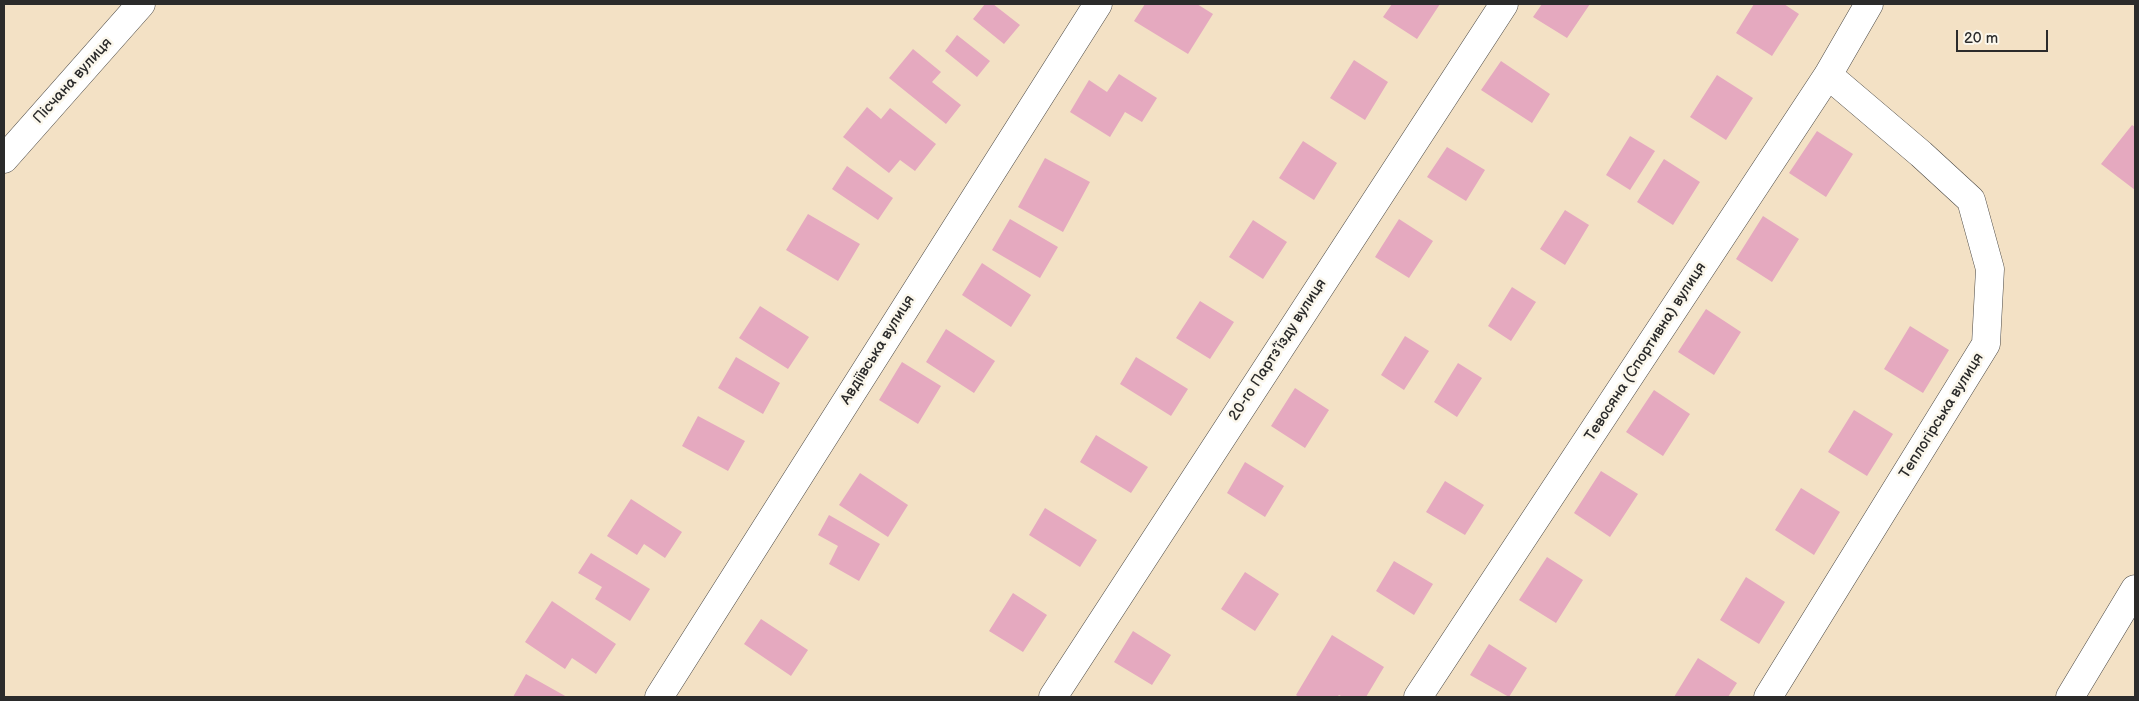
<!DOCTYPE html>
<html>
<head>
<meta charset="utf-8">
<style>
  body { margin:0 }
  #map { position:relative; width:2139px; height:701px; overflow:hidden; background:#f3e1c5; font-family:"Balsamiq Sans",sans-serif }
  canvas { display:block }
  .frame { position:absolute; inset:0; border:5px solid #2b2b2b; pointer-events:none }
  .scale { position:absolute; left:1956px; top:30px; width:92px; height:22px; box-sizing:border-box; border:2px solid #2b2b2b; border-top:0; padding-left:6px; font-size:15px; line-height:18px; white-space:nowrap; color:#2b2b2b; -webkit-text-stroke:4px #fbf7ec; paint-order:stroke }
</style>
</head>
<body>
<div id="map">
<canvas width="2139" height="701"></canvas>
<div class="frame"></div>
<div class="scale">20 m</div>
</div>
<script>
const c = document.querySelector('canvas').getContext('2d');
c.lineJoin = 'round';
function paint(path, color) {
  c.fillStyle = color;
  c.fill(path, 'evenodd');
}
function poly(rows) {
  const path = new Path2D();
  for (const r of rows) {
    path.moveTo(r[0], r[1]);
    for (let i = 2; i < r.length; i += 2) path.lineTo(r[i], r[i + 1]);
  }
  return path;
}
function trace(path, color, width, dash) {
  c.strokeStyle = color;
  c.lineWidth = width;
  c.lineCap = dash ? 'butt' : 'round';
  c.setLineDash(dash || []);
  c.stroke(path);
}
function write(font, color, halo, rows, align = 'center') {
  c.font = font + ' "Balsamiq Sans",sans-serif';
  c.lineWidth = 5;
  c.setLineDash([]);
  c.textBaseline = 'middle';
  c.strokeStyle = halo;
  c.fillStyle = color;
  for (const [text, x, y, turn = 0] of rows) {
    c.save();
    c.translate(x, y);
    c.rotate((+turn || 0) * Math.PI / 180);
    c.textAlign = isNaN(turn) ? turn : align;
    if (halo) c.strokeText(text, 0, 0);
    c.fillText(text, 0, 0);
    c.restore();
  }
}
paint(poly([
  [985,4,993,4,1020,25,1004,44,973,19],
  [1145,4,1197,4,1213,14,1188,54,1134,21],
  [1392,4,1440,4,1417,39,1383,17],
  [1542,4,1590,4,1567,38,1533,17],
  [1754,4,1784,4,1799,14,1772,56,1736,33],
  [957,35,990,61,977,77,945,51],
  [913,49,941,72,932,82,961,105,946,124,889,78],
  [1354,60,1388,82,1365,120,1330,98],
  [1501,61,1550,94,1532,123,1481,90],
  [1119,74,1157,98,1142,122,1125,112,1110,137,1070,112,1089,80,1107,92],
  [1717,75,1753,98,1726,140,1690,117],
  [867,107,881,119,890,108,936,144,915,171,900,160,889,173,843,137],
  [2132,125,2135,127,2135,190,2101,164],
  [1817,131,1853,154,1826,197,1789,173],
  [1630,136,1655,151,1630,190,1606,175],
  [1303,141,1337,163,1314,200,1279,178],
  [1447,147,1485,170,1466,201,1427,177],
  [1045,158,1090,182,1063,232,1018,207],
  [1664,159,1700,182,1673,225,1637,202],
  [847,166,893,198,878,220,832,189],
  [1565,210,1589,225,1565,265,1540,249],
  [808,214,860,244,838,281,786,250],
  [1763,216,1799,239,1772,282,1736,259],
  [1010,219,1058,247,1040,278,992,250],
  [1399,219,1433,241,1409,278,1375,257],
  [1253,220,1287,242,1263,279,1229,257],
  [982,263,1031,295,1011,327,962,295],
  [1512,287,1536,302,1511,341,1488,326],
  [1200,301,1234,322,1210,359,1176,338],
  [760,306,809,337,788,369,739,338],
  [1706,309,1741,332,1714,375,1678,352],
  [1910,326,1949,350,1923,393,1884,369],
  [946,329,995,361,974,393,926,362],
  [1405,336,1429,351,1404,390,1381,375],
  [736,357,780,383,763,414,718,388],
  [1136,357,1188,389,1171,416,1120,384],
  [902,362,941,386,918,424,879,400],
  [1458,363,1482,378,1457,417,1434,402],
  [1295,388,1329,410,1305,448,1271,426],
  [1654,390,1690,414,1663,456,1626,432],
  [1854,410,1893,434,1867,476,1828,452],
  [698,416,745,441,728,471,682,446],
  [1096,435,1148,467,1131,493,1080,462],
  [1245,462,1284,486,1265,517,1227,493],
  [1601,471,1638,494,1610,537,1574,513],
  [860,473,908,505,888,537,839,505],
  [1445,481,1484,505,1465,535,1426,512],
  [1801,488,1840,512,1814,555,1775,530],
  [631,499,682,532,665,558,644,544,637,555,607,536],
  [1045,508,1097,540,1080,567,1029,535],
  [829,515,880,544,859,581,829,564,838,546,818,535],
  [591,553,650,589,630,621,595,599,602,587,578,573],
  [1547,557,1583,580,1556,623,1519,600],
  [1394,561,1433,584,1414,615,1376,591],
  [1245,572,1279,594,1255,631,1221,609],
  [1746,577,1785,602,1759,644,1720,620],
  [1013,593,1047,615,1023,652,989,631],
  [552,601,616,644,596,674,572,658,565,669,525,642],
  [761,619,808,650,791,676,744,644],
  [1133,631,1171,655,1152,685,1114,662],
  [1332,635,1384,667,1366,697,1343,697,1339,695,1337,697,1299,697,1296,695],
  [1489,644,1527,668,1509,697,1470,675],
  [1698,658,1737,683,1728,697,1674,697],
  [526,674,567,697,513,697]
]), '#e5a9bf');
const street = poly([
  [4,159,141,4],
  [659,697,1098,4],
  [1053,697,1504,4],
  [1418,697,1828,75,1869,4],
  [1768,697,1986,344,1990,269,1971,200,1921,154,1828,75],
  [2070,697,2135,589]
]);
trace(street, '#494642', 29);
trace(street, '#fff', 28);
write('15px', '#2b2b2b', '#fbf7ec', [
  ["Пiсчана вулиця",73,81,-48],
  ["Авдіївська вулиця",878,350,-58],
  ["20-го Партз’їзду вулиця",1278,350,-57],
  ["Тевосяна (Спортивна) вулиця",1646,352,-57],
  ["Теплогірська вулиця",1942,416,-58]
]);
</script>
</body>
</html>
